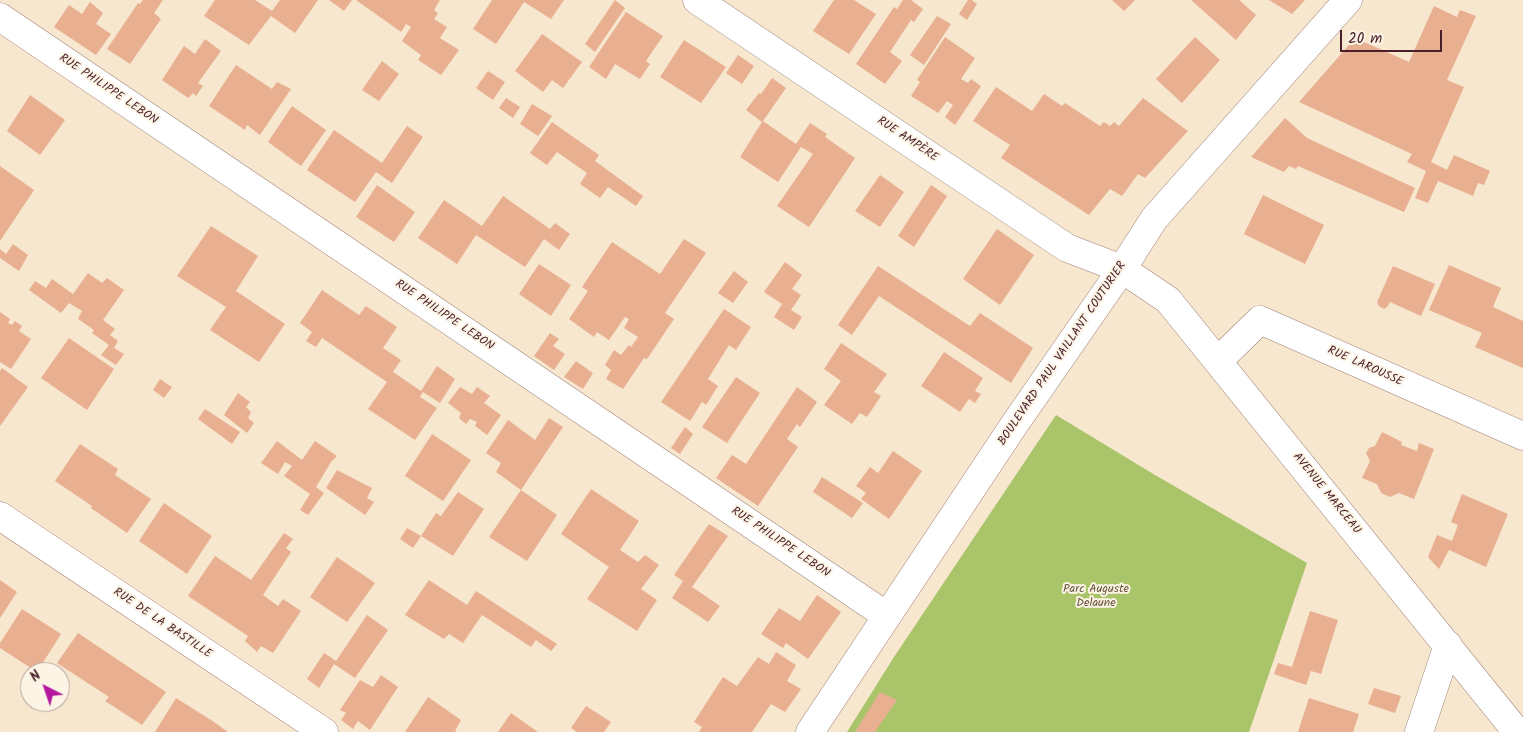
<!DOCTYPE html>
<html>
<head>
<meta charset="utf-8">
<style>
  body { margin:0 }
  #map { position:relative; width:1523px; height:732px; overflow:hidden; background:#f6e7ce; font-family:Kalam,sans-serif }
  canvas { display:block }
  .north { position:absolute; left:20px; top:662px; width:50px; height:50px; box-sizing:border-box; background:#fcf5e5; border:1px solid #b59f9b; border-radius:50%; rotate:319deg; font-size:14px; font-weight:700; line-height:20px; text-align:center; color:#4a1f2b }
  .north::after { content:''; display:block; margin:auto; width:18px; height:22px; background:#b5179e; clip-path:polygon(50% 0,100% 100%,50% 72%,0 100%) }
  .scale { position:absolute; left:1340px; top:30px; width:102px; height:22px; box-sizing:border-box; border:2px solid #4a1f2b; border-top:0; padding-left:6px; font-size:15px; line-height:18px; white-space:nowrap; color:#4a1f2b; -webkit-text-stroke:4px #fcf5e5; paint-order:stroke }
</style>
</head>
<body>
<div id="map">
<canvas width="1523" height="732"></canvas>
<div class="north">N</div>
<div class="scale">20 m</div>
</div>
<script>
const c = document.querySelector('canvas').getContext('2d');
c.lineJoin = 'round';
function paint(path, color) {
  c.fillStyle = color;
  c.fill(path, 'evenodd');
}
function poly(rows) {
  const path = new Path2D();
  for (const r of rows) {
    path.moveTo(r[0], r[1]);
    for (let i = 2; i < r.length; i += 2) path.lineTo(r[i], r[i + 1]);
  }
  return path;
}
function trace(path, color, width, dash) {
  c.strokeStyle = color;
  c.lineWidth = width;
  c.lineCap = dash ? 'butt' : 'round';
  c.setLineDash(dash || []);
  c.stroke(path);
}
function write(font, color, halo, rows, align = 'center') {
  c.font = font + ' Kalam,sans-serif';
  c.lineWidth = 4;
  c.setLineDash([]);
  c.textBaseline = 'middle';
  c.strokeStyle = halo;
  c.fillStyle = color;
  for (const [text, x, y, turn = 0] of rows) {
    c.save();
    c.translate(x, y);
    c.rotate((+turn || 0) * Math.PI / 180);
    c.textAlign = isNaN(turn) ? turn : align;
    if (halo) c.strokeText(text, 0, 0);
    c.fillText(text, 0, 0);
    c.restore();
  }
}
paint(poly([
  [1056,415,1155,475,1307,563,1249,732,847,732,894,657]
]), '#aac46a');
paint(poly([
  [143,0,163,0,154,13,161,19,130,64,107,49,138,3,140,4],
  [215,0,255,0,272,11,280,0,318,0,295,33,271,16,249,45,204,16],
  [329,0,352,0,344,11],
  [356,0,440,0,434,10,438,13,434,19,447,27,440,38,459,50,441,75,418,60,421,55,402,41,411,27,406,24,401,32],
  [492,0,564,0,551,19,524,2,496,44,473,29],
  [615,0,625,8,595,52,585,44],
  [834,0,854,0,876,14,849,54,813,31],
  [903,0,911,0,923,9,914,22,911,20,890,52,902,61,885,84,856,64,894,7,897,9],
  [968,0,972,0,977,4,967,20,959,14],
  [1112,0,1135,0,1124,11],
  [1191,0,1239,0,1256,15,1236,40],
  [1269,0,1305,0,1292,14],
  [90,2,103,13,96,24,111,34,96,55,54,27,69,5,82,14],
  [1434,6,1457,17,1460,10,1476,16,1447,80,1464,87,1431,162,1447,170,1454,155,1490,171,1484,185,1478,183,1473,196,1438,181,1428,203,1415,198,1426,171,1407,162,1412,154,1299,102,1355,38,1409,62],
  [626,12,663,36,646,61,650,64,640,79,615,64,606,79,589,67],
  [937,16,951,24,924,65,910,55],
  [542,34,582,62,563,88,552,80,543,92,515,71],
  [945,37,975,58,961,79,968,83,971,79,981,86,955,125,945,117,953,105,947,101,938,113,911,96,920,82,917,80],
  [1195,37,1220,60,1182,103,1156,79],
  [205,39,221,51,198,83,203,86,196,96,193,93,188,98,162,80,184,46,195,54],
  [684,40,726,67,701,103,660,77],
  [738,55,754,66,742,84,726,73],
  [382,61,399,74,379,101,362,90],
  [236,65,272,89,277,82,291,89,260,135,247,125,245,130,209,106],
  [488,71,505,82,493,100,476,88],
  [772,78,786,88,763,121,796,144,810,123,827,134,825,137,855,158,809,227,777,206,813,154,801,147,778,182,740,157,762,122,746,110,759,93,761,94],
  [996,87,1032,111,1044,94,1062,106,1065,103,1100,126,1104,122,1110,126,1114,122,1119,126,1143,98,1188,131,1145,178,1138,174,1122,196,1110,189,1089,215,1001,158,1010,145,973,121],
  [30,95,65,120,40,155,7,131],
  [506,98,520,107,513,118,499,108],
  [532,104,552,116,538,136,520,124],
  [292,106,326,130,301,166,268,142],
  [1285,118,1307,138,1415,188,1404,212,1298,166,1296,169,1289,166,1284,172,1251,157],
  [552,122,599,155,595,161,643,196,636,206,608,187,600,198,580,184,587,173,557,152,547,165,530,153],
  [407,126,423,137,392,183,376,172,355,202,307,170,334,130,382,163],
  [0,166,34,190,0,241],
  [880,175,904,192,880,227,855,211],
  [377,185,415,212,394,242,356,217],
  [931,185,947,196,914,247,898,236],
  [1263,195,1324,225,1305,264,1244,234],
  [503,196,550,229,555,223,570,234,559,250,544,239,525,267,476,235,457,264,418,238,444,200,482,226],
  [211,226,258,256,236,291,285,324,259,362,210,330,226,307,177,276],
  [997,229,1034,255,1000,305,963,279],
  [684,239,706,253,665,313,674,319,647,359,644,358,623,389,606,379,611,370,605,365,614,350,621,355,629,345,631,347,638,337,624,328,629,319,625,317,609,340,597,332,594,337,569,319,588,291,582,287,612,242,660,274],
  [13,244,28,255,19,271,0,258,0,249,6,254],
  [785,262,802,275,792,289,801,295,791,310,802,317,794,330,774,317,782,304,764,292],
  [539,264,571,285,551,316,519,294],
  [1449,265,1501,288,1493,307,1523,321,1523,368,1475,347,1482,333,1429,310],
  [878,266,970,326,980,313,1033,348,1011,383,879,296,852,335,838,325],
  [1393,266,1435,284,1421,316,1390,302,1388,306,1384,309,1379,306,1377,302],
  [734,271,748,282,733,303,718,293],
  [88,273,102,283,107,278,124,290,103,320,115,329,110,335,118,341,114,348,124,354,116,365,101,355,109,345,92,333,94,330,78,319,82,311,69,303,61,313,29,290,35,281,46,288,52,279,73,294],
  [322,290,359,315,366,306,397,327,383,348,401,360,393,372,421,391,437,366,455,379,440,403,423,392,420,397,437,408,415,440,368,409,387,382,322,338,316,347,306,341,312,332,300,323],
  [724,309,751,327,736,350,729,345,708,379,718,386,706,405,702,402,690,421,661,402],
  [0,312,10,319,8,323,12,325,15,321,22,326,19,331,31,339,11,369,0,362],
  [550,333,559,339,553,346,565,354,554,370,534,356],
  [69,338,114,369,87,410,41,378],
  [841,343,887,374,874,392,881,396,867,417,860,413,852,424,824,405,841,381,824,369],
  [944,352,983,378,975,391,981,394,975,403,969,399,960,412,921,386],
  [576,361,593,373,583,389,564,377],
  [2,368,28,387,0,426,0,371],
  [736,377,760,393,727,443,702,427],
  [160,379,172,387,164,398,153,390],
  [460,387,472,394,477,387,490,396,484,403,501,415,487,435,475,426,477,422,470,419,466,424,459,418,461,413,448,403],
  [797,387,817,402,800,427,797,424,787,439,798,447,758,506,716,478,732,455,746,464],
  [238,393,250,402,246,407,251,412,248,418,254,423,247,433,224,415],
  [205,409,240,432,232,444,198,419],
  [549,418,563,427,521,490,496,472,501,463,486,453,508,420,535,440],
  [685,427,693,434,680,454,671,448],
  [1382,432,1402,442,1401,445,1417,451,1419,443,1434,449,1414,499,1399,493,1390,497,1381,493,1377,484,1362,478,1370,461,1366,453,1369,448,1375,446],
  [432,434,471,460,443,501,405,476],
  [277,441,302,460,315,441,337,456,331,462,316,487,324,493,308,515,300,510,310,494,284,476,292,466,285,462,278,474,261,463],
  [80,444,118,469,115,475,151,499,127,533,91,508,92,506,55,481],
  [893,451,922,471,889,519,861,499,866,493,856,486,870,467,878,473],
  [337,470,372,488,367,498,374,502,365,515,326,488],
  [822,477,863,503,852,518,813,492],
  [591,489,639,521,620,550,638,562,645,555,659,565,641,589,657,600,637,631,587,599,609,567,561,534],
  [521,490,557,515,527,561,489,537],
  [458,492,484,509,453,556,421,536,436,513,441,516],
  [1462,494,1508,514,1486,567,1449,550,1439,569,1428,557,1437,535,1452,541,1458,525,1451,522],
  [164,503,212,536,187,574,139,541],
  [709,524,728,536,692,587,720,606,708,622,672,598,683,581,674,575],
  [407,528,421,536,413,548,400,539],
  [284,533,293,539,286,548,291,552,263,595,278,606,283,599,301,611,273,653,261,646,257,652,245,641,248,636,188,596,215,556,251,580],
  [337,557,375,583,347,622,310,597],
  [0,580,17,592,0,618],
  [429,580,467,605,476,591,557,644,551,651,536,640,531,647,482,615,463,643,449,634,444,639,405,615],
  [817,595,841,612,808,659,786,643,783,648,761,634,779,608,800,621],
  [22,609,61,634,37,672,0,648,0,643],
  [1310,611,1338,620,1321,674,1311,671,1306,685,1274,674,1278,663,1292,667],
  [367,615,388,630,355,678,334,664,319,688,307,679,324,653,336,661],
  [78,633,166,692,142,725,105,701,109,697,57,663],
  [776,652,796,665,787,681,801,689,785,712,771,704,752,732,699,732,702,727,694,722,723,677,737,686,758,657,769,664],
  [381,675,398,687,370,730,358,721,353,729,341,720,346,713,340,710,360,680,373,687],
  [1374,688,1401,696,1395,713,1368,704],
  [880,692,897,700,875,732,855,732],
  [428,697,461,720,455,731,457,732,405,732],
  [176,698,214,722,228,732,155,732],
  [1309,698,1359,714,1353,732,1298,732],
  [586,706,611,722,604,732,577,732,571,728],
  [511,713,538,732,498,732]
]), '#e9af91');
const street = poly([
  [697,0,1067,248,1122,269,1168,300,1517,732],
  [0,17,887,616],
  [1218,361,1260,320,1523,436],
  [0,516,324,732],
  [1419,732,1448,645]
]);
const secondary = poly([
  [810,732,1014,425,1122,269,1154,219,1348,0]
]);
trace(street, '#a0837c', 29);
trace(secondary, '#a0837c', 29);
trace(street, '#fff', 28);
trace(secondary, '#fff', 28);
write('12px', '#4a1f2b', '#fcf5e5', [
  ["RUE PHILIPPE LEBON",108,90,34],
  ["RUE AMPÈRE",907,140,34],
  ["RUE PHILIPPE LEBON",444,316,34],
  ["BOULEVARD PAUL VAILLANT COUTURIER",1063,354,-56],
  ["RUE LAROUSSE",1365,367,24],
  ["AVENUE MARCEAU",1326,494,51],
  ["RUE PHILIPPE LEBON",780,543,34],
  ["RUE DE LA BASTILLE",162,624,34]
]);
write('12px', '#67513e', '#fcf5e5', [
  ["Parc Auguste",1096,590],
  ["Delaune",1096,604]
]);
</script>
</body>
</html>
